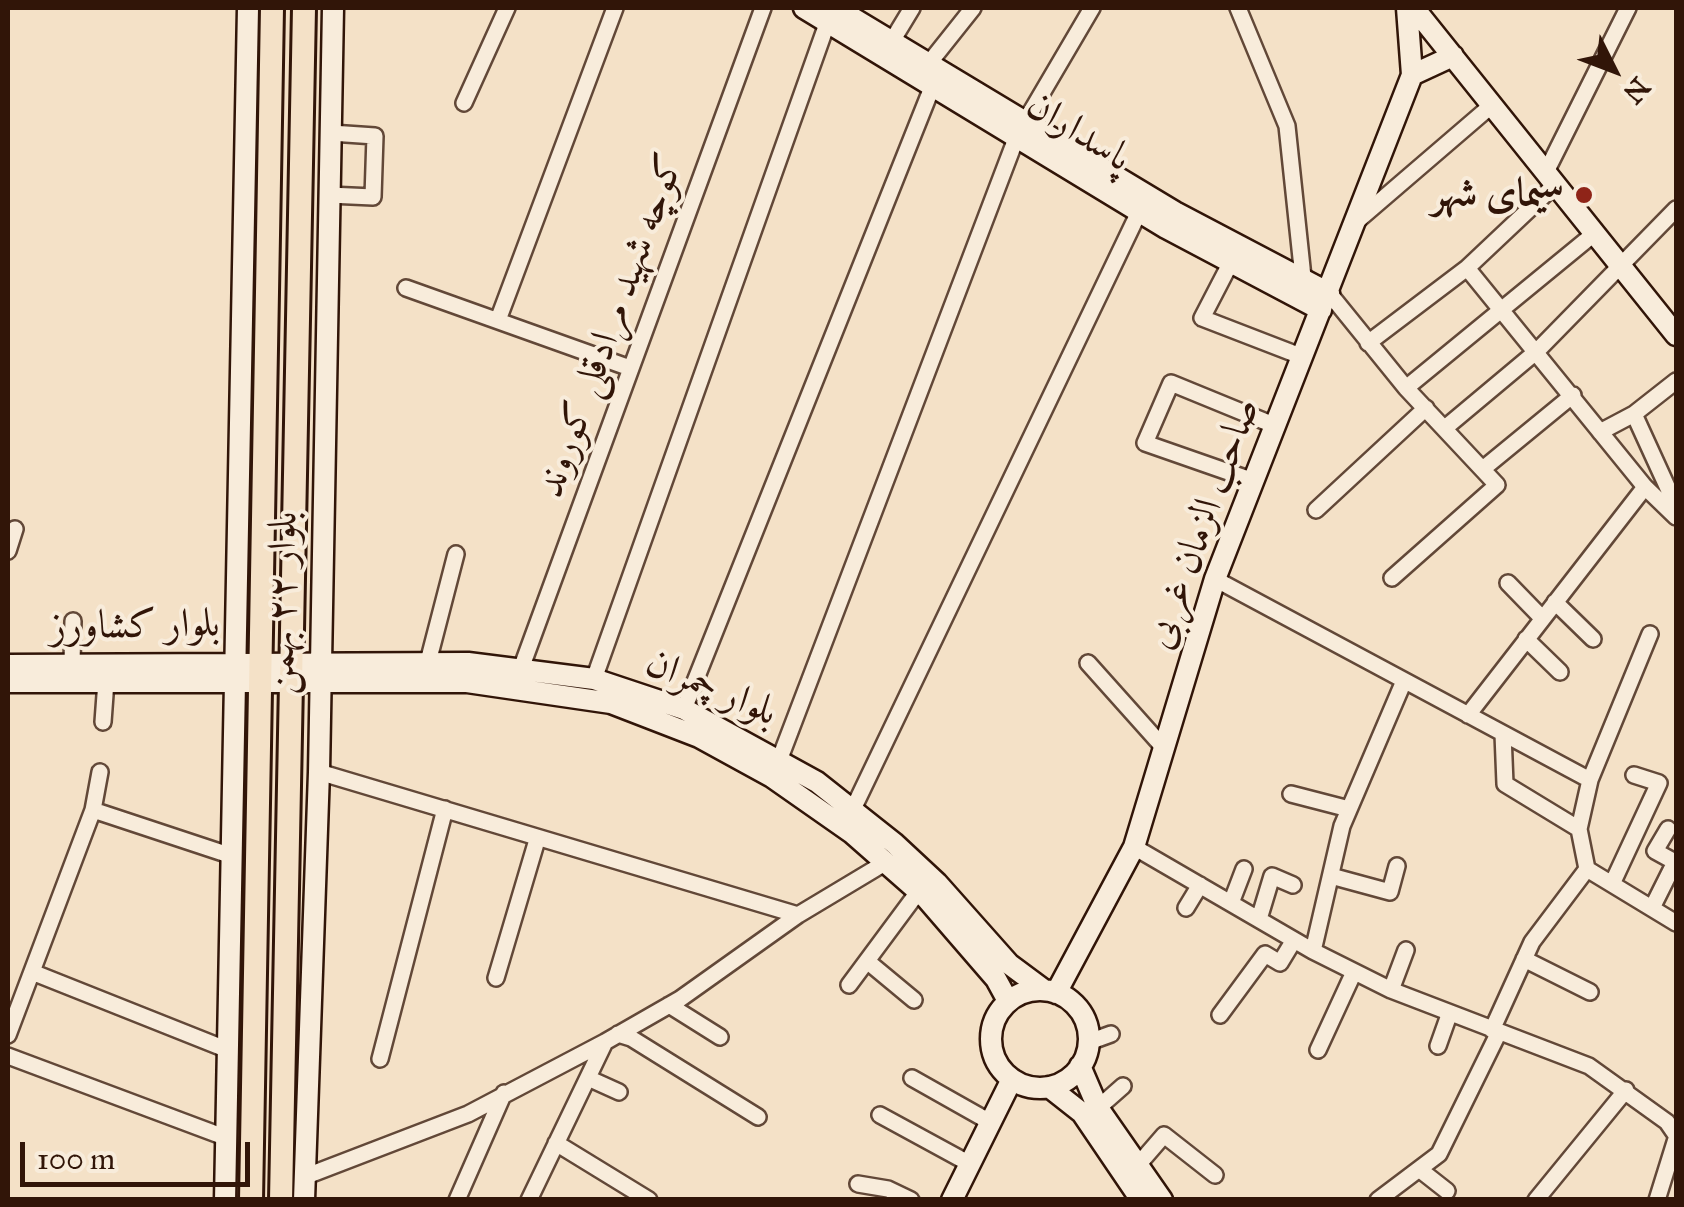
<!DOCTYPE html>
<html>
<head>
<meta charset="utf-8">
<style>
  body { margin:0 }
  #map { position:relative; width:1684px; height:1207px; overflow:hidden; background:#f4e1c7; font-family:"IM FELL Great Primer",serif }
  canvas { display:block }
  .frame { position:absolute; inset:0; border:10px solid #311508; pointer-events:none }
  .north { position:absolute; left:1564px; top:20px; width:100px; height:100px; -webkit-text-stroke:8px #f8ecdb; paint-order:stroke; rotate:132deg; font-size:28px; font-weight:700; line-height:40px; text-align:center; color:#311508 }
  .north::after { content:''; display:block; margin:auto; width:35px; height:45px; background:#311508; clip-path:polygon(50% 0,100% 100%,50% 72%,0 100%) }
  .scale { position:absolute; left:20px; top:1142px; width:230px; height:45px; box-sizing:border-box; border:5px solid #311508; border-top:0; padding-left:12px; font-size:30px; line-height:35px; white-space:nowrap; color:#311508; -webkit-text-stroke:8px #f8ecdb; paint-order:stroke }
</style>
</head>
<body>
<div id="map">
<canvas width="1684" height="1207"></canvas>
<div class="frame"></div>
<div class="north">N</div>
<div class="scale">100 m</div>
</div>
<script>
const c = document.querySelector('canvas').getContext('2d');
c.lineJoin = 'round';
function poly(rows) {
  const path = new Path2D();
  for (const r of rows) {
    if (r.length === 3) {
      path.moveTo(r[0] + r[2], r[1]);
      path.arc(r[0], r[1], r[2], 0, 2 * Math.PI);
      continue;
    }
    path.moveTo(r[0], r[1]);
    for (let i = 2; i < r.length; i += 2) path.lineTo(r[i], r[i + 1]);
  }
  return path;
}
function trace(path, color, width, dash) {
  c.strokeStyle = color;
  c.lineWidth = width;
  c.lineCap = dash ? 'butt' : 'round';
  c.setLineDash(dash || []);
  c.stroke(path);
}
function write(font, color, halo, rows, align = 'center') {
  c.font = font + ' "IM FELL Great Primer",Amiri,serif';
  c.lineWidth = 8;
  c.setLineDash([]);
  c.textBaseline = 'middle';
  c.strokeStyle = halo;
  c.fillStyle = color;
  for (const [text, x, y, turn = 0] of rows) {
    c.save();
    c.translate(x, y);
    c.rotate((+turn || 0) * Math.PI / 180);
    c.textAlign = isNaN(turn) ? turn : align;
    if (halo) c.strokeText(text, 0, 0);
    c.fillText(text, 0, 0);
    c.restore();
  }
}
const street = poly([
  [1238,8,1287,126,1303,277],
  [892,41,912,8],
  [930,62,973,8],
  [464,103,507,8],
  [1025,122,1092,8],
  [1546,172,1628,8],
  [329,195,373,197,375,136,331,133],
  [1357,221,1492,105],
  [1231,262,1202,318,1303,357],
  [1467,268,1645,487,1676,517],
  [406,288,630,368],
  [1329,293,1406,388,1497,485,1392,578],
  [498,320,615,8],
  [1368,343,1467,268,1556,184],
  [1406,388,1595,233],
  [1634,414,1676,506],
  [1445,428,1537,351,1676,209],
  [1600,432,1634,414,1676,381],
  [1484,468,1573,395],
  [1254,481,1145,443,1171,383,1276,426],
  [1316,510,1426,408],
  [8,551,15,529],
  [1215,579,1590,780],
  [1508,583,1542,618],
  [1555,602,1593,639],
  [1650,634,1590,780,1579,829,1587,869,1676,923],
  [1526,639,1560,672],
  [428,662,456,554],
  [72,663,73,621],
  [1088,663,1164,748],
  [522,666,763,8],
  [594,679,828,21],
  [684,709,933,85],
  [1468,715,1645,487],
  [103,722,106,681],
  [1503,734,1505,784,1579,829],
  [780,758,1017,136],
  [319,772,798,915],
  [1291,794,1349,809],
  [854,807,1139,212],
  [93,810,232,856],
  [1134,847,1313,951,1391,990,1589,1066,1667,1122,1676,1135],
  [1331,876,1390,892,1397,866],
  [1612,884,1659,783,1634,775],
  [1231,903,1244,869],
  [1186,908,1200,885],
  [1652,908,1675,862,1655,851,1668,829],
  [1259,919,1272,876,1293,885],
  [1313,951,1342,826,1404,681],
  [1524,959,1590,992],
  [867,961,914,1000],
  [32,972,228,1050],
  [496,978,537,840],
  [849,985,918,892],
  [1391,990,1406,950],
  [669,1005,720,1037],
  [1220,1015,1265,954,1280,963,1294,940],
  [1492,1030,1532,942,1587,869],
  [618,1034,631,1038,758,1117],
  [8,1035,93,810,100,772],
  [1089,1042,1111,1034],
  [1438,1046,1449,1015],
  [1318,1050,1354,972],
  [8,1056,227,1138],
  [380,1059,445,809],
  [588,1078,619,1092],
  [912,1078,990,1122],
  [1098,1108,1123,1086],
  [880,1115,970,1164],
  [556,1143,649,1200],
  [1138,1165,1164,1135,1215,1175],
  [1419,1169,1447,1191],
  [304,1177,468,1114,605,1042,680,999,798,915,883,864],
  [858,1184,888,1189,911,1200],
  [457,1200,504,1093],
  [529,1200,605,1042],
  [1378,1200,1439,1154,1499,1032],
  [1536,1200,1626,1090],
  [1657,1200,1676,1139]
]);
const secondary = poly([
  [804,8,1166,228,1321,310],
  [836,8,1175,212,1329,293],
  [1407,8,1412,75],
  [1414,8,1676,335],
  [1412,75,1453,56],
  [8,665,468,663,594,679,684,709,817,782,894,843,937,883,1009,964,1044,990],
  [8,682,467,682,611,703,699,737,772,777,852,833,926,898,996,979,1008,1001],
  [1040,1039,49],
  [1056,993,1134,847,1215,579,1412,75],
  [1080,1066,1098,1108,1162,1200],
  [1049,1087,1082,1113,1141,1200],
  [225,1200,248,8],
  [304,1200,319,772,333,8],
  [952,1200,1012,1079]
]);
const primary = poly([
  [251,1200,272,8],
  [281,1200,304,8]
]);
trace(street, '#624838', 20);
trace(secondary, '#311508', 25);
trace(primary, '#311508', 28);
trace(street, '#f8ecdb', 15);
trace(secondary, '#f8ecdb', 20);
trace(primary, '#f4e1c7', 22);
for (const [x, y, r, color] of [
  [1584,195,10,"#8f2418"]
]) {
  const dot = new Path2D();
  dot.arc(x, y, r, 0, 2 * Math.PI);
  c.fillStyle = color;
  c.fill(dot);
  trace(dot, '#f8ecdb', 4);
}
write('40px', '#311508', '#f8ecdb', [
  ["پاسداران",1078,133,32],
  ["کوچه شهید مرادقلی کوروند",612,326,-70],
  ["صاحب الزمان غربی",1204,524,-70],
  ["بلوار ۲۲ بهمن",284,603,-89],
  ["بلوار کشاورز",135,627,-1],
  ["بلوار چمران",711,689,23]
]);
write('bold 40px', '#311508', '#f8ecdb', [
  ["سیمای شهر",1564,195]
], 'right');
</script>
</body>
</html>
